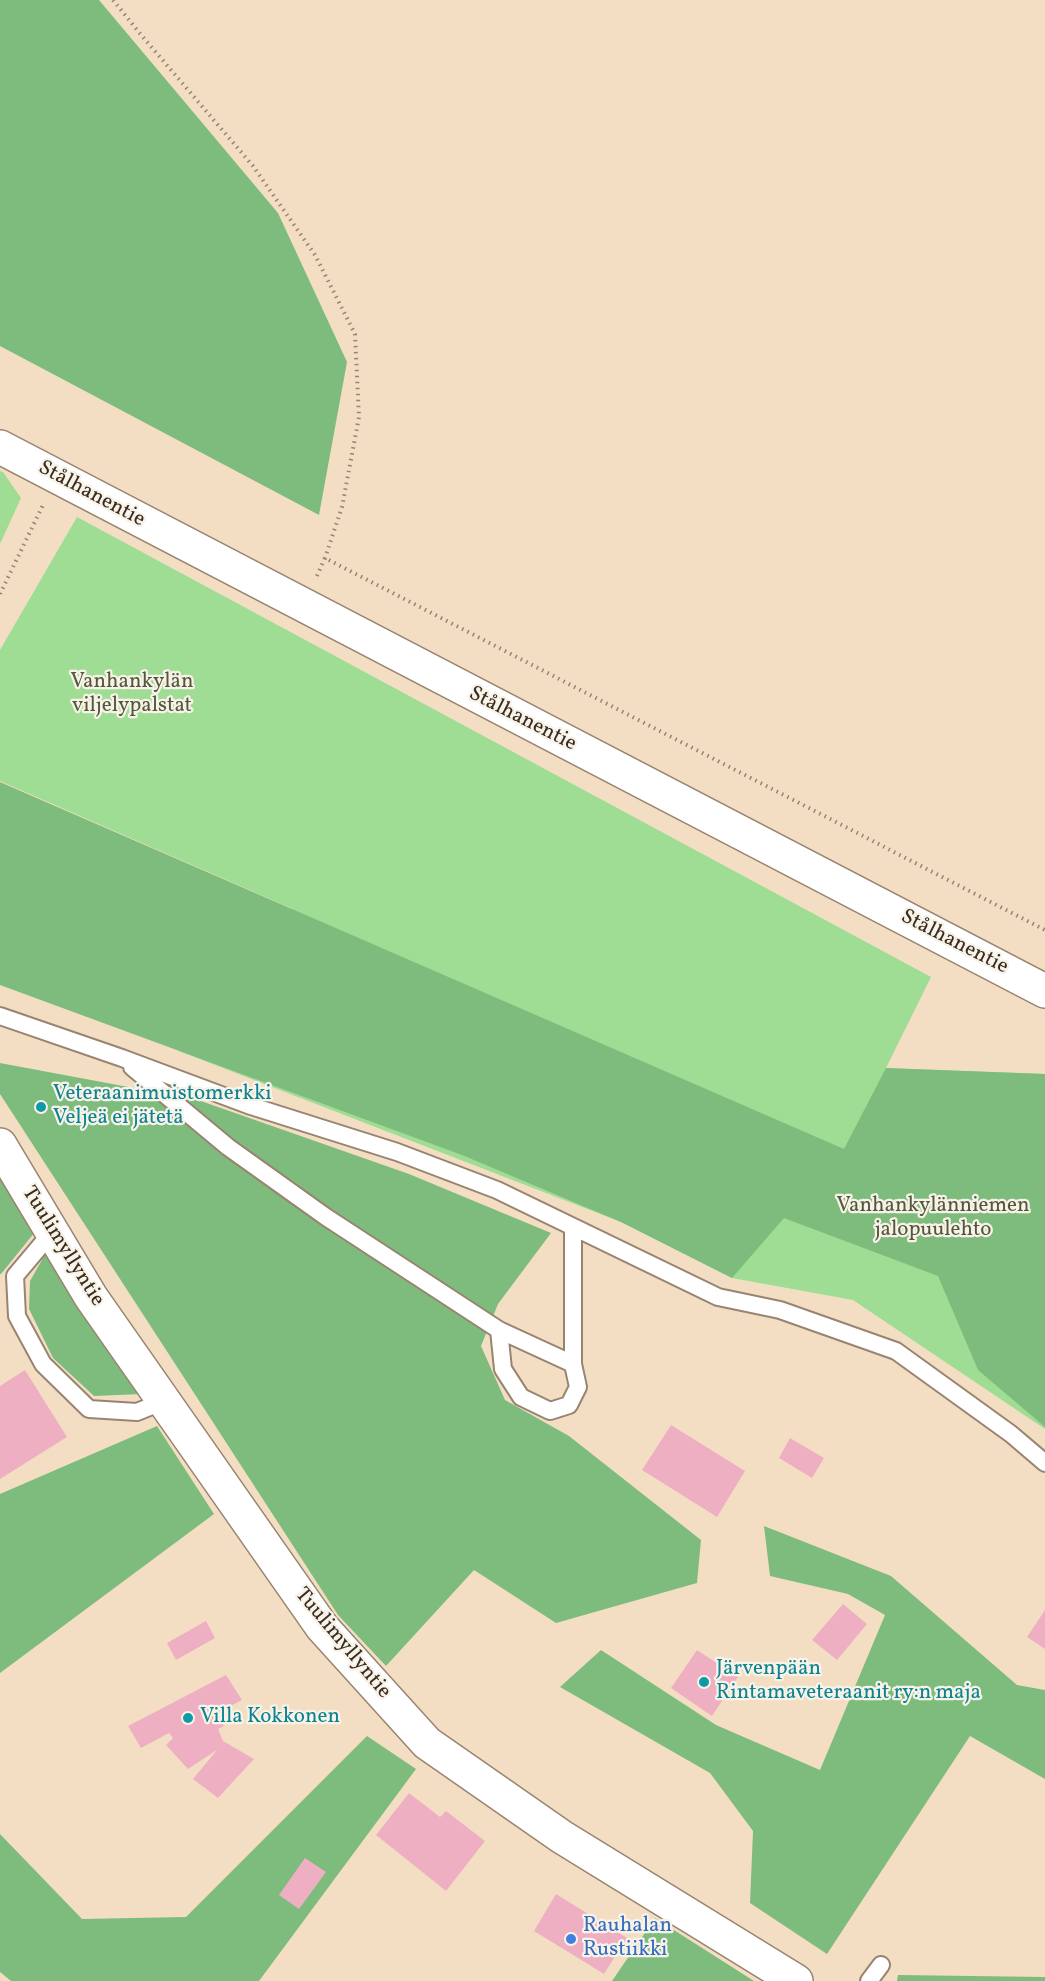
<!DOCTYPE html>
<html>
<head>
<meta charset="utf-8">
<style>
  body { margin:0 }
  canvas { display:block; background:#f4dec3 }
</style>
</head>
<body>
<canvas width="1045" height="1981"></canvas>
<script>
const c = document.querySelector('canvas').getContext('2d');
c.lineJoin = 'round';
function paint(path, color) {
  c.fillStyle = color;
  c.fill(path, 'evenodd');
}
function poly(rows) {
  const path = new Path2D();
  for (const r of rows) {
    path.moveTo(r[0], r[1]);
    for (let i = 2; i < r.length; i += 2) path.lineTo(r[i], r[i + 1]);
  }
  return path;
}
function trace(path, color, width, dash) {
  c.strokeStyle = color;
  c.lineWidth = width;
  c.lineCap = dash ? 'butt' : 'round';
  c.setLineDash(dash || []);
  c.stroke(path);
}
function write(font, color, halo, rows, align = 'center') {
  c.font = font + ' Vollkorn,serif';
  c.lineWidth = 4.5;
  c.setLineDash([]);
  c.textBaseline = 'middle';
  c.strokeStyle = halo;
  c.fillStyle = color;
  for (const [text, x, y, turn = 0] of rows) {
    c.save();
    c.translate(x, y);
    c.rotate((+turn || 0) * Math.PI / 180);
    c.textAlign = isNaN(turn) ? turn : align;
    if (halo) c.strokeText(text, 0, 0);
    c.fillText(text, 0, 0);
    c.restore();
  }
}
paint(poly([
  [0,471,3,472,21,498,0,544],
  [77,517,931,977,886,1068,1045,1074,1045,1429,853,1300,732,1278,621,1222,179,1051,293,909,0,781,0,650]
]), '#9edd93');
paint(poly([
  [0,0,99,0,278,213,347,362,319,515,0,346],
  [0,782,844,1149,886,1068,1045,1074,1045,1427,978,1370,938,1276,784,1218,732,1278,621,1222,462,1155,0,985],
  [0,1063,198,1100,409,1174,551,1233,498,1304,481,1346,505,1400,569,1436,701,1540,697,1583,556,1623,474,1570,386,1666,338,1615,0,1094],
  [0,1177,35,1232,1,1274,0,1274],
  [47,1251,142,1394,94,1396,53,1358,29,1309,30,1281],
  [157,1426,214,1514,0,1673,0,1494],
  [764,1526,891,1576,1017,1685,1045,1690,1045,1779,970,1736,827,1954,750,1903,753,1831,710,1773,560,1687,601,1650,716,1725,820,1770,885,1615,848,1594,770,1576],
  [367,1736,416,1769,259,1981,11,1981,0,1972,0,1834,82,1919,186,1917],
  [655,1918,754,1981,612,1981],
  [898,1975,1045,1977,1045,1981,897,1981]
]), '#7ebc7d');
paint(poly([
  [25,1370,67,1437,0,1479,0,1386],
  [671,1425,745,1471,717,1517,642,1470],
  [790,1438,824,1458,812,1478,779,1458],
  [843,1604,867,1624,837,1660,812,1640],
  [1045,1610,1045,1649,1027,1637],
  [206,1621,215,1638,176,1660,167,1643],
  [697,1650,738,1677,712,1716,671,1688],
  [226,1675,242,1700,217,1713,224,1726,218,1729,223,1741,254,1759,218,1798,193,1779,217,1750,188,1769,166,1745,173,1738,169,1733,141,1748,128,1726],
  [409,1793,440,1817,446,1811,485,1841,446,1891,376,1835],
  [305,1858,326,1872,299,1909,279,1895],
  [556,1894,627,1938,604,1974,534,1931]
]), '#efafc2');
const service = poly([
  [0,1016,122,1058,248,1105,397,1152,497,1190,718,1297,780,1310,896,1351,1011,1434,1045,1463],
  [132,1067,228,1147,326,1217,499,1330,573,1364,573,1227],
  [52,1232,15,1276,17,1316,43,1364,89,1409,137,1412,164,1401],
  [499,1330,503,1369,521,1397,550,1411,569,1405,578,1387,573,1364],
  [869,1981,881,1965]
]);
const minor = poly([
  [0,447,1045,991],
  [0,1145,91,1297,322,1627,427,1743,562,1837,796,1981]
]);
trace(service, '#988470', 20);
trace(minor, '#988470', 36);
trace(poly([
  [113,0,142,36,253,166,315,255,355,334,359,417,342,507,325,558],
  [317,576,325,558,1045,930],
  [0,594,43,505]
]), '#988470', 4, [1.5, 4.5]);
trace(service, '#fff', 16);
trace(minor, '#fff', 33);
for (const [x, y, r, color] of [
  [41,1107,6,"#0f9aa8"],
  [704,1682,6,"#0f9aa8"],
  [188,1718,6,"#0f9aa8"],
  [571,1939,6,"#3f7fe0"]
]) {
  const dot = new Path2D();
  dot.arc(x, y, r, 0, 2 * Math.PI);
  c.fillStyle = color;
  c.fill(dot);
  trace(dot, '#f7f3e8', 2);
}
write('21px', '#3b2a1e', '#f7f3e8', [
  ["Stålhanentie",91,495,28],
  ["Stålhanentie",522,720,27],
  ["Stålhanentie",954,943,27],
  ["Tuulimyllyntie",62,1247,58],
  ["Tuulimyllyntie",342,1644,50]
]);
write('21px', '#54573b', '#f7f3e8', [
  ["Vanhankylän",132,683],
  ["viljelypalstat",132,707],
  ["Vanhankylänniemen",933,1207],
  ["jalopuulehto",933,1231]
]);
write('21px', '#0d838f', '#f7f3e8', [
  ["Veteraanimuistomerkki",53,1095],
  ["Veljeä ei jätetä",53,1119],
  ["Järvenpään",716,1670],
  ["Rintamaveteraanit ry:n maja",716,1694],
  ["Villa Kokkonen",200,1718]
], 'left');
write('21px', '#366cbe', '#f7f3e8', [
  ["Rauhalan",583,1927],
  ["Rustiikki",583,1951]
], 'left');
</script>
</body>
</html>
